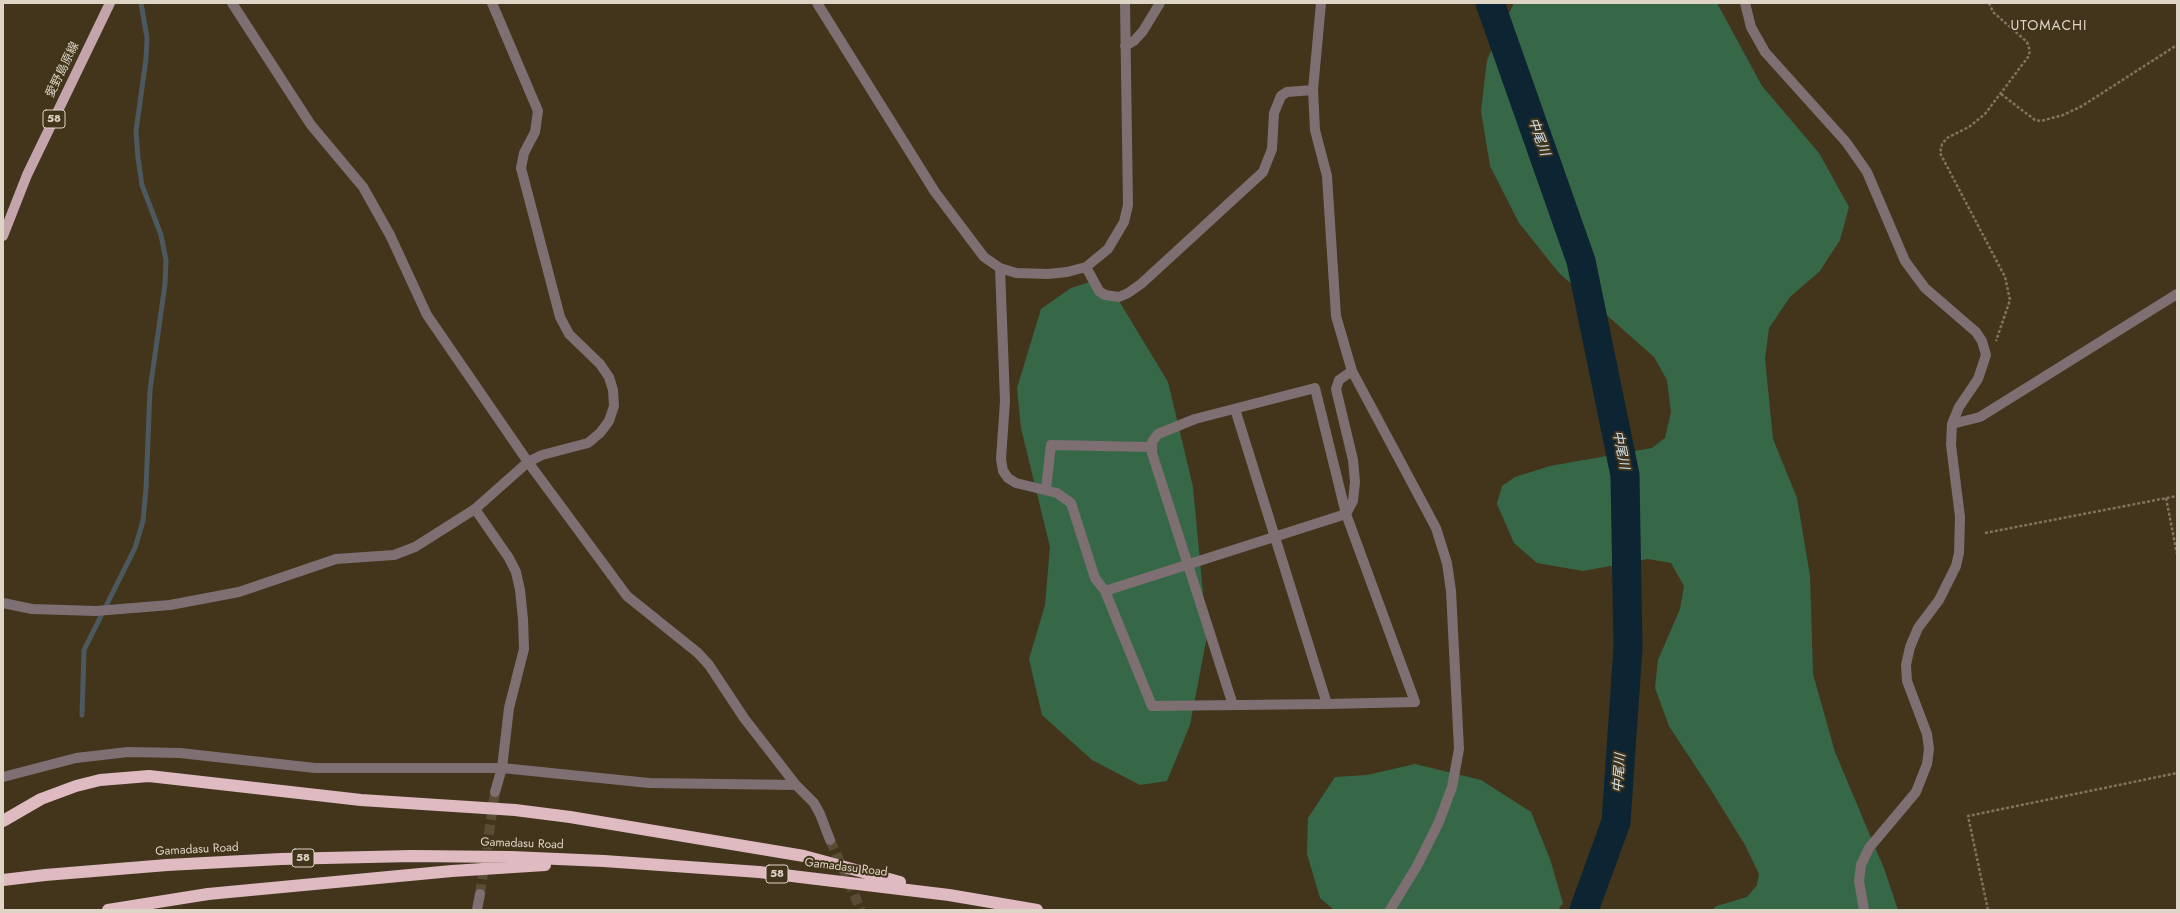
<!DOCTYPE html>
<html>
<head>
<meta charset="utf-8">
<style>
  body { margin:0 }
  #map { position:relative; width:2180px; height:913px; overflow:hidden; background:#42351c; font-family:Jost,sans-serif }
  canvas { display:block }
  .frame { position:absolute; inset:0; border:4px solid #ded5c7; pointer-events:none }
</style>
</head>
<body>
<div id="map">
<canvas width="2180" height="913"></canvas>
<div class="frame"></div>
</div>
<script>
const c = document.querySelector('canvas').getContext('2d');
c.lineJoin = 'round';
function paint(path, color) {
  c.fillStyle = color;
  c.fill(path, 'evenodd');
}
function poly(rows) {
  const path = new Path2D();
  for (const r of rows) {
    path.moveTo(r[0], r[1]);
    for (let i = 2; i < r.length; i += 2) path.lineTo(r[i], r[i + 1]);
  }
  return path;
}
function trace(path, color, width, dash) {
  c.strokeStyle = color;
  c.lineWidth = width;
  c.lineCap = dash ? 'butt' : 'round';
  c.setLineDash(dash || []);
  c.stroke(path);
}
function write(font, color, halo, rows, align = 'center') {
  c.font = font + ' Jost,"Noto Sans JP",sans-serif';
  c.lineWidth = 4;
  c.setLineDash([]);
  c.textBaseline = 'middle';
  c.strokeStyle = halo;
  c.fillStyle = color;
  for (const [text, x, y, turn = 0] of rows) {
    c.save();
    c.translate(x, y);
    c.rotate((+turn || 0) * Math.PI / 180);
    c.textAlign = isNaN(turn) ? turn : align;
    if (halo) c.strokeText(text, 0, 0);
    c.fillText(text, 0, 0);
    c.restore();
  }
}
paint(poly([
  [1514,3,1717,3,1762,86,1819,153,1849,207,1840,240,1820,271,1790,297,1769,328,1765,359,1773,439,1797,498,1810,576,1813,674,1835,752,1885,871,1898,910,1711,910,1717,906,1747,897,1757,885,1759,874,1745,845,1711,790,1669,726,1655,688,1658,660,1680,609,1684,586,1671,563,1648,559,1583,571,1537,563,1514,543,1497,504,1502,486,1515,477,1550,466,1652,448,1665,438,1671,412,1667,380,1654,357,1559,273,1519,223,1490,166,1481,111,1487,60],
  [1093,281,1119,301,1168,382,1193,487,1207,636,1190,725,1167,781,1140,785,1092,760,1042,715,1029,659,1045,605,1050,547,1021,428,1017,388,1041,309,1071,288],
  [1415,764,1481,780,1531,812,1550,859,1563,903,1558,910,1334,910,1320,898,1307,854,1308,818,1335,777,1367,775]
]), '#366847');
trace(poly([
  [82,715,84,650,135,548,143,521,146,489,150,390,165,284,166,260,161,235,142,185,138,158,136,131,146,59,147,38,141,3]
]), '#4c595f', 5);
trace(poly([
  [1490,3,1581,261,1625,475,1628,648,1616,822,1584,910]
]), '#0d2432', 29);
trace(poly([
  [830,840,861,910],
  [480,894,495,792]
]), '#594d36', 10, [10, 5]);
trace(poly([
  [1989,3,1993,12,2027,42,2030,51,2028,57,1985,114,1969,127,1947,138,1942,144,1940,153,2005,277,2010,300,1996,341],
  [2001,94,2035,120,2041,121,2063,115,2082,106,2177,45],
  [2166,498,2177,554],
  [1985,533,2177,496],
  [1988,910,1968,816,2177,773]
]), '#7f745f', 2.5, [3, 2]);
trace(poly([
  [232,3,311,125,363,187,390,235,427,315,528,462,627,596,698,653,709,665,744,718,796,785,814,803,820,814,830,840],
  [817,3,935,192,984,257,1000,268,1016,273,1048,274,1067,272,1086,267,1108,249,1124,222,1128,205,1125,3],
  [1321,3,1313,90,1315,130,1327,176,1336,316,1352,371,1436,528,1447,563,1451,591,1459,749,1452,787,1439,822,1417,866,1390,910],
  [1745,3,1751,27,1765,52,1846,142,1867,172,1905,261,1925,288,1976,332,1982,341,1986,355,1978,379,1959,407,1952,424,1951,445,1960,517,1959,553,1956,566,1939,600,1918,628,1910,647,1906,665,1907,681,1927,734,1929,749,1927,764,1916,792,1869,848,1861,865,1859,881,1864,910],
  [1125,46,1134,41,1143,31,1160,3],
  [1086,267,1099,291,1105,295,1119,297,1128,293,1141,284,1263,172,1272,149,1274,113,1281,96,1287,92,1313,90],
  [1000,268,1005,401,1001,459,1003,471,1008,478,1016,483,1057,493,1071,503,1095,578,1105,591,1152,706,1327,704,1415,702,1346,514,1315,388,1195,419,1158,434,1152,442,1152,453,1233,705],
  [1235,409,1327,704],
  [1952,424,1980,417,2177,294],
  [1046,489,1051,445,1151,447],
  [475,509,509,558,516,572,520,590,523,619,524,649,509,708,502,768,495,792],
  [1105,591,1346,514,1353,501,1355,482,1353,460,1336,389,1339,380,1352,371],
  [3,603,32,609,96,611,170,605,239,592,336,559,394,555,415,547,475,509,528,462,542,455,588,443,600,433,609,421,614,406,613,390,609,377,600,364,569,334,560,317,521,168,524,153,535,132,538,111,492,3],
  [3,777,76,758,128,752,180,753,315,768,502,768,649,783,796,785],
  [477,910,480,894]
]), '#7e6f72', 10);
trace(poly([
  [3,236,27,175,110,3]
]), '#c4a5ab', 10);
trace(poly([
  [3,821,41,799,76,786,100,780,149,776,361,800,515,810,570,817,804,856,900,882],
  [3,880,45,875,167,865,281,859,412,856,511,857,604,861,759,872,949,895,1037,910],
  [108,910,208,894,452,871,545,865]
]), '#dfbac1', 12);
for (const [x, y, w] of [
  [54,119,22],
  [303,858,22],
  [777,874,22]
]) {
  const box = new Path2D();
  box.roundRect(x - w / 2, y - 9, w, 18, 3);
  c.fillStyle = '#42351c';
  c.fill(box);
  trace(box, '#ded5c7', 1);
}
write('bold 11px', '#ded5c7', null, [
  ["58",54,119],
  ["58",303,858],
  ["58",777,874]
]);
write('12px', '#ded5c7', '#42351c', [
  ["愛野島原線",63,70,-64],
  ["Gamadasu Road",522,844,2],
  ["Gamadasu Road",197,850,-3],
  ["Gamadasu Road",846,868,7]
]);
write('italic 13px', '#d2e4f1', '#42351c', [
  ["中尾川",1538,137,70],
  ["中尾川",1620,450,79],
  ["中尾川",1620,773,-86]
]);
c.letterSpacing = '1px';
write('14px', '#ded5c7', '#42351c', [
  ["UTOMACHI",2049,27]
]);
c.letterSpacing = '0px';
</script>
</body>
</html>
